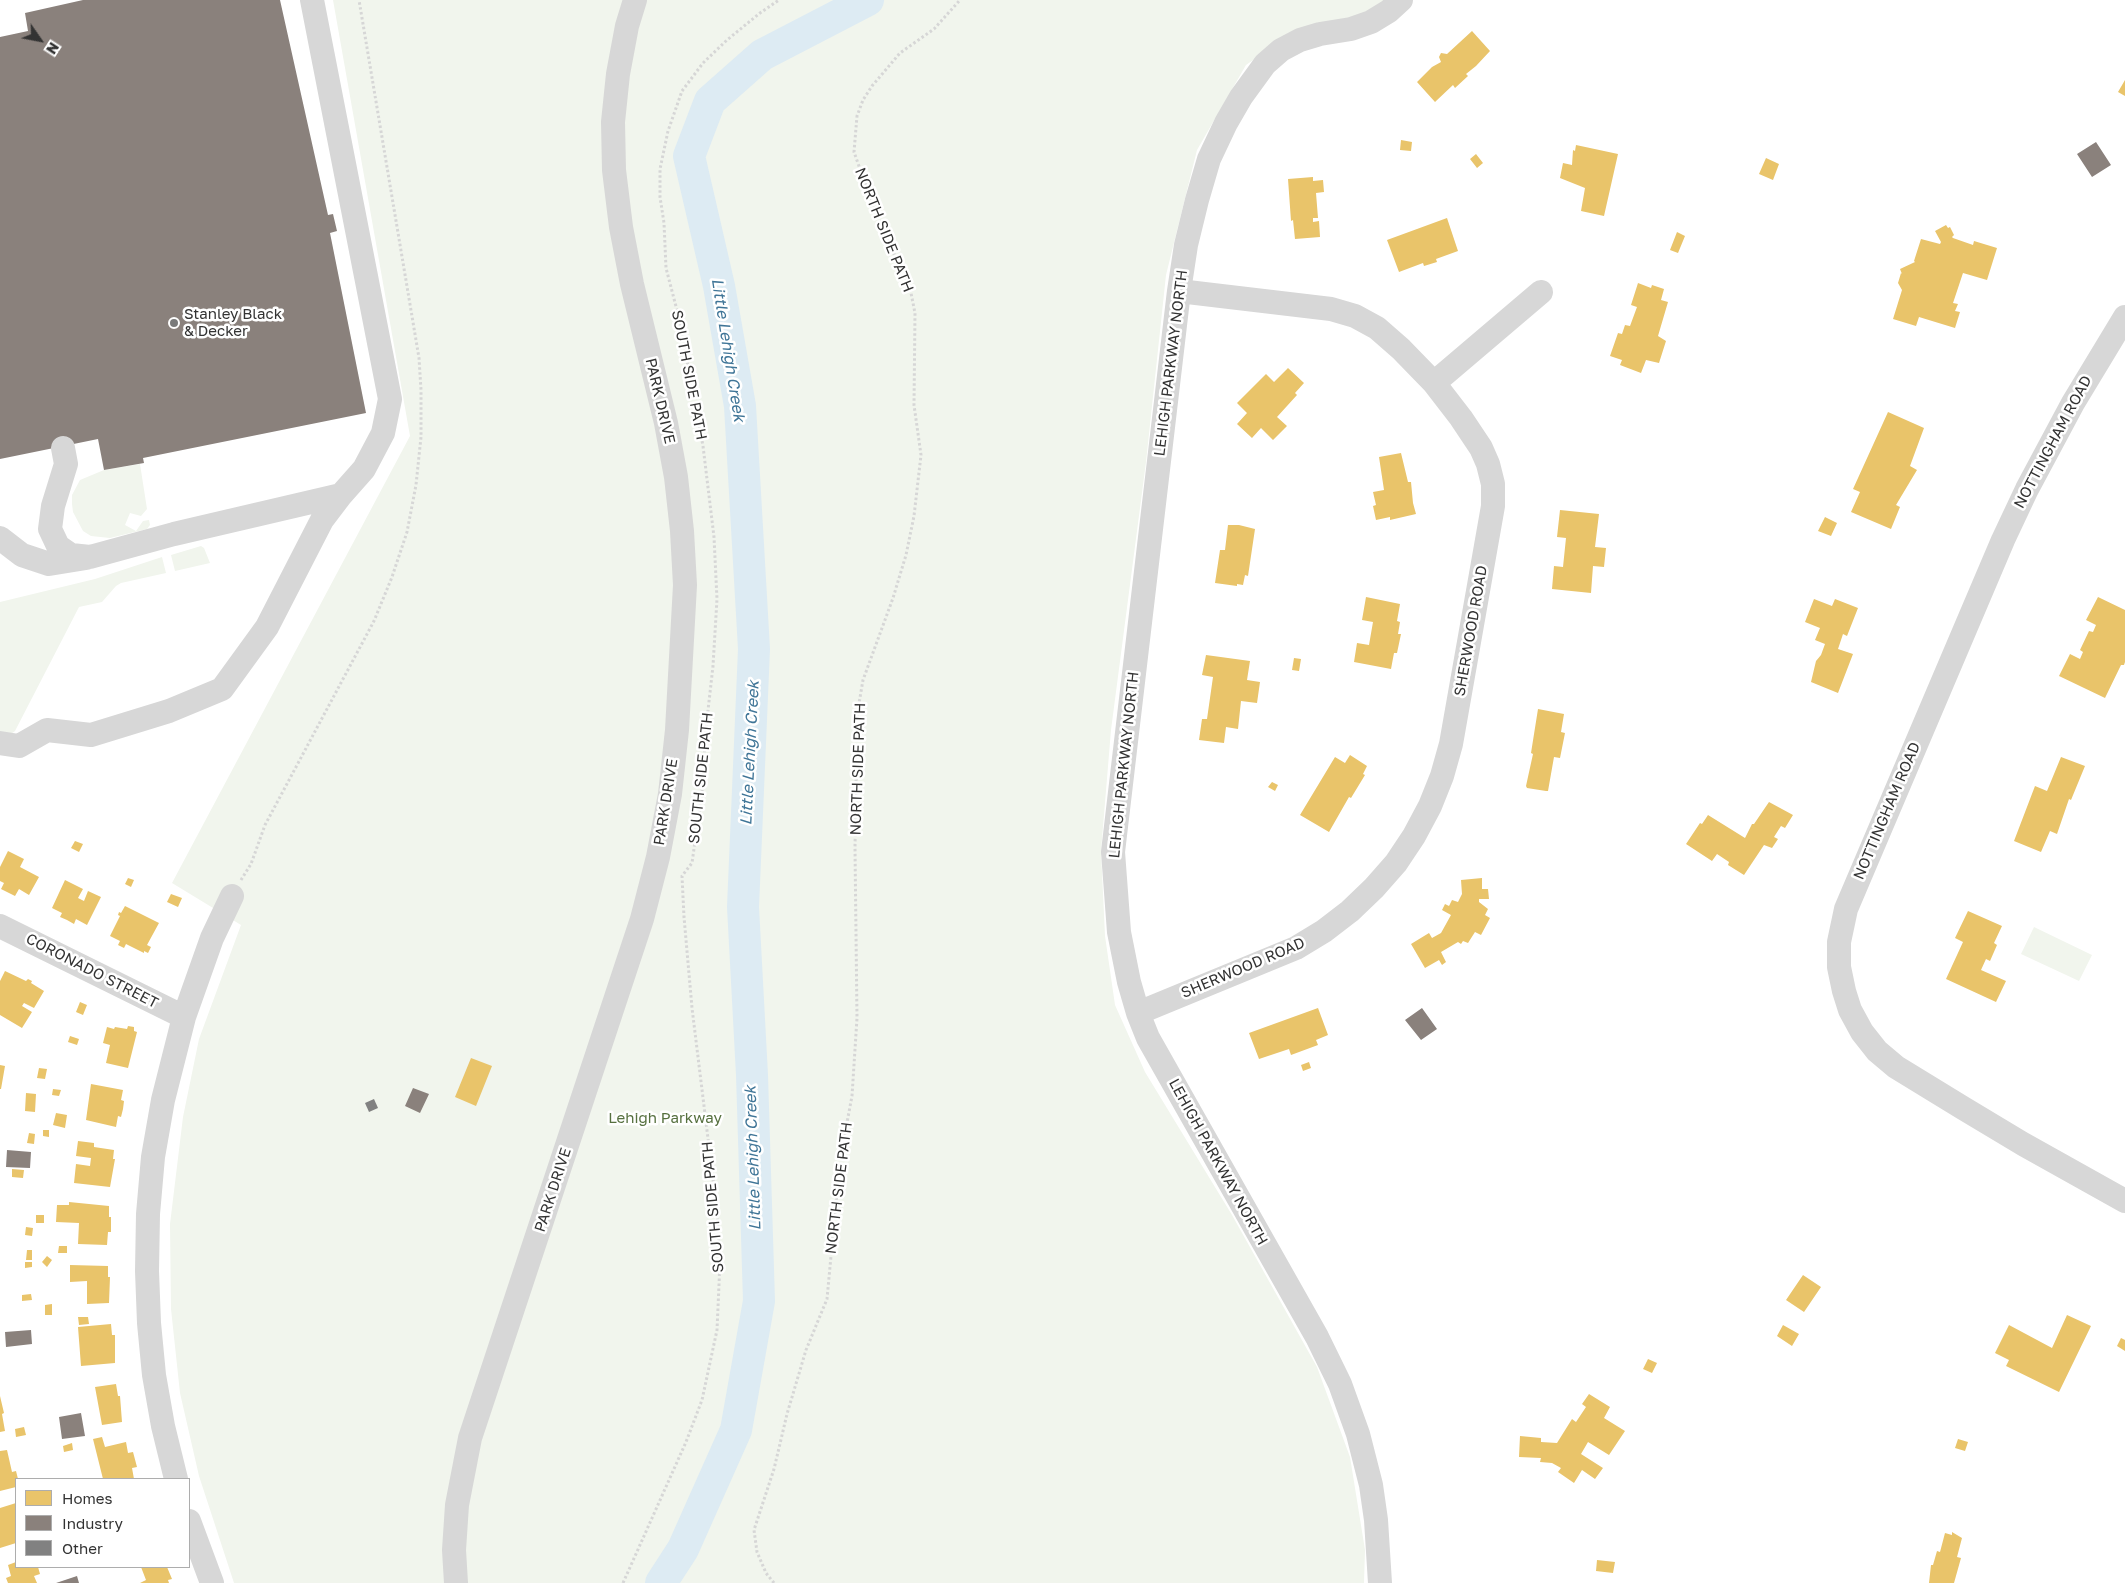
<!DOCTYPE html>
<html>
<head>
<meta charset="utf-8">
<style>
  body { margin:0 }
  #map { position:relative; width:2125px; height:1583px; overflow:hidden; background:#fff; font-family:"Golos Text",sans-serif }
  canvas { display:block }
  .legend { position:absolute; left:15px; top:1478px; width:175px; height:90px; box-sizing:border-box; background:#fff; border:1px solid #adadad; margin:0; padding:6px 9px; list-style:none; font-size:15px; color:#333 }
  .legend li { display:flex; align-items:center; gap:10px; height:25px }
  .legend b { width:25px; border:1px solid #adadad }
  .north { position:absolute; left:15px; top:15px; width:50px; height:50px; -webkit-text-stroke:4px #fff; paint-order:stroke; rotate:123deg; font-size:14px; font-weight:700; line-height:20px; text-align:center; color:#333 }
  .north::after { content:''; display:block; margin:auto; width:18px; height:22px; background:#333; clip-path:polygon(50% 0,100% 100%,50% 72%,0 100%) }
</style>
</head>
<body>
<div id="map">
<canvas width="2125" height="1583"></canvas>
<ul class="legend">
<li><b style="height:14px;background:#e9c46a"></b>Homes</li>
<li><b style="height:14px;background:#8a817c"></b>Industry</li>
<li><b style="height:14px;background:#818181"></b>Other</li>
</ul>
<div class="north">N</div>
</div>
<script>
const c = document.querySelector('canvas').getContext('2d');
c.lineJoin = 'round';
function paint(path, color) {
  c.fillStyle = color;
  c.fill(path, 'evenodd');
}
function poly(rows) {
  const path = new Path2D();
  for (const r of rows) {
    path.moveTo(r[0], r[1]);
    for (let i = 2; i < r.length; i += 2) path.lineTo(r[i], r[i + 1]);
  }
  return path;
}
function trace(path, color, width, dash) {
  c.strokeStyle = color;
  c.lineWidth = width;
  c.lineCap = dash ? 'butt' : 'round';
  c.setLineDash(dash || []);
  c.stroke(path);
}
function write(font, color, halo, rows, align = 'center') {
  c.font = font + ' "Golos Text",sans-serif';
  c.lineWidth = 5;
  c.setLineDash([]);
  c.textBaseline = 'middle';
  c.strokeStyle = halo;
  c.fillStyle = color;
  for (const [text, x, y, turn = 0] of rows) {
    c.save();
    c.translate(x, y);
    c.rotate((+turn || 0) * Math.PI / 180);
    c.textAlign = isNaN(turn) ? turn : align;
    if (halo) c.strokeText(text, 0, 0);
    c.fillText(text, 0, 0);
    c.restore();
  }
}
paint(poly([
  [333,0,1388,0,1384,5,1334,24,1288,36,1246,65,1197,150,1166,275,1146,462,1111,730,1101,851,1105,936,1115,1005,1145,1072,1232,1215,1317,1367,1350,1457,1365,1550,1364,1583,234,1583,199,1476,180,1393,171,1309,170,1224,183,1117,199,1039,241,925,172,883,410,436],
  [140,464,147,509,141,516,130,513,125,525,136,531,143,521,149,520,150,525,147,529,110,538,91,536,83,531,73,512,72,504,72,495,80,480,104,470],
  [201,546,204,548,210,563,175,571,171,555],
  [162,557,166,573,121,583,116,586,102,602,79,607,15,731,11,734,0,733,0,602,95,579],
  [2034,927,2092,955,2079,981,2021,954]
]), '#f1f5ed');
paint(poly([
  [1472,31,1490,51,1476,66,1466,74,1468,76,1455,88,1453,85,1435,102,1417,82,1432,67,1441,62,1439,57,1441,53,1447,54],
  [2125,80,2125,96,2118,92],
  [1401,140,1412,142,1411,151,1400,150],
  [1576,145,1618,154,1604,216,1581,211,1585,188,1560,178,1563,163,1572,165,1573,150,1575,151],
  [1476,154,1483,163,1477,168,1470,159],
  [1766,158,1779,164,1773,180,1759,174],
  [1313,177,1313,181,1323,180,1324,192,1316,193,1318,218,1313,218,1313,222,1319,221,1320,237,1295,239,1293,220,1291,221,1288,179],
  [1447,218,1458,251,1436,259,1437,262,1424,266,1423,263,1399,272,1387,240],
  [1946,225,1948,228,1950,227,1954,235,1952,237,1953,238,1973,245,1974,241,1997,248,1987,280,1963,273,1953,303,1958,304,1955,311,1960,312,1955,328,1919,317,1916,326,1893,319,1902,290,1898,283,1901,273,1902,274,1900,269,1915,262,1914,261,1921,239,1940,244,1941,242,1935,231],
  [1677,232,1685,236,1678,253,1670,250],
  [1638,283,1651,288,1652,285,1664,289,1661,300,1668,302,1658,336,1666,341,1659,363,1646,360,1641,373,1620,365,1622,360,1610,356,1618,333,1622,334,1625,325,1630,326,1637,307,1631,305],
  [1288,368,1304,383,1295,393,1297,395,1277,417,1287,426,1273,440,1261,428,1252,438,1237,424,1247,413,1237,403,1266,374,1274,382],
  [1888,412,1924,428,1910,466,1917,470,1896,505,1900,507,1891,529,1851,512,1860,492,1853,489],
  [1401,453,1408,482,1411,482,1413,503,1416,514,1390,520,1390,517,1376,520,1373,506,1376,505,1373,492,1384,490,1379,457],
  [1560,510,1599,514,1595,547,1606,548,1604,567,1593,566,1591,593,1552,589,1554,566,1563,567,1566,538,1557,537],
  [1825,517,1837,523,1831,536,1818,531],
  [1228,525,1239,525,1255,529,1248,576,1245,575,1243,585,1237,584,1237,586,1215,583,1220,550,1225,550],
  [1366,597,1400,604,1397,621,1400,622,1398,634,1401,634,1397,653,1394,653,1391,669,1354,662,1357,643,1369,645,1373,622,1362,620],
  [2098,597,2125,610,2125,662,2124,665,2121,665,2105,698,2059,676,2070,654,2080,659,2083,652,2080,650,2089,631,2093,632,2096,625,2086,620],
  [1814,599,1832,606,1835,599,1858,608,1847,636,1843,634,1838,649,1853,654,1838,693,1811,682,1816,661,1821,655,1825,644,1815,640,1820,628,1805,622],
  [1206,655,1250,661,1247,680,1260,682,1257,703,1241,701,1238,729,1226,727,1224,743,1199,740,1202,719,1207,719,1213,677,1202,675],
  [1294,658,1301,659,1299,671,1292,670],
  [1538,709,1564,714,1561,732,1565,733,1560,758,1554,757,1548,791,1546,791,1527,788,1526,786,1533,754,1531,753],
  [1350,755,1367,766,1363,774,1365,775,1351,798,1349,797,1329,832,1300,815,1335,757,1345,763],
  [2061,757,2085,766,2071,800,2069,799,2057,834,2050,831,2041,852,2014,841,2035,786,2047,791],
  [1272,782,1278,785,1275,791,1268,787],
  [1769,802,1793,815,1785,828,1781,826,1774,837,1778,839,1772,848,1764,845,1744,875,1728,865,1729,862,1717,854,1712,861,1686,844,1700,823,1702,824,1708,815,1745,838,1752,824,1754,824],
  [75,841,83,844,79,852,71,848],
  [8,851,24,859,20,867,39,877,29,895,19,889,15,896,1,889,4,883,0,881,0,867],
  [128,878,134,880,131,887,125,884],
  [1482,878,1482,889,1488,889,1489,899,1479,899,1479,902,1488,909,1485,915,1490,918,1481,935,1475,932,1468,943,1463,941,1461,944,1458,942,1441,952,1446,962,1442,965,1439,960,1425,968,1411,944,1429,933,1432,938,1441,933,1451,915,1442,910,1445,904,1449,906,1452,900,1458,902,1462,894,1461,880],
  [65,880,83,889,78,898,84,901,88,891,101,897,87,925,76,919,74,924,67,920,60,917,62,913,52,908],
  [171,894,182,898,178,907,167,902],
  [125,906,159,923,147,945,151,947,148,953,144,951,144,953,126,944,124,948,118,945,120,941,110,936,120,916,118,915,119,912,121,913],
  [1968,911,2002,926,1994,943,1997,945,1990,961,1986,959,1981,970,2006,981,1996,1002,1946,979,1963,942,1955,938],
  [5,971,26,981,28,979,32,981,31,983,44,991,34,1008,24,1003,22,1006,32,1012,22,1028,0,1015,0,981],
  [80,1002,87,1005,83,1015,76,1012],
  [1318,1008,1328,1035,1316,1040,1318,1045,1291,1055,1289,1049,1259,1059,1249,1033],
  [128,1026,134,1027,134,1031,137,1032,128,1068,106,1063,110,1045,103,1043,107,1027,114,1029,115,1027,127,1029],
  [70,1036,79,1039,77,1045,68,1042],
  [471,1058,492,1066,476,1106,455,1097],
  [1309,1062,1311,1068,1303,1071,1301,1065],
  [0,1065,5,1066,1,1089,0,1089],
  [39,1068,47,1069,45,1079,37,1078],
  [91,1084,123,1090,121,1100,124,1101,123,1109,121,1117,118,1116,116,1127,86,1120],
  [53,1089,61,1090,59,1096,52,1095],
  [26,1093,36,1094,35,1112,25,1111],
  [56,1113,67,1115,65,1128,53,1125],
  [43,1130,49,1130,49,1137,43,1136],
  [29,1133,35,1134,34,1144,27,1143],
  [78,1141,94,1143,94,1147,114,1150,113,1159,115,1159,110,1187,74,1183,76,1164,90,1166,91,1158,76,1156],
  [12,1169,24,1170,23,1178,12,1177],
  [69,1202,109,1206,109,1217,111,1217,111,1232,108,1232,107,1245,78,1244,79,1223,56,1222,57,1205,69,1205],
  [36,1215,44,1215,44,1223,36,1223],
  [26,1227,33,1228,32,1236,25,1235],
  [59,1246,67,1246,67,1253,58,1253],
  [27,1250,32,1250,32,1260,26,1260],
  [47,1256,52,1260,47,1267,42,1262],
  [25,1262,32,1262,32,1267,25,1268],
  [70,1265,108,1266,108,1277,110,1277,109,1303,87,1304,87,1281,70,1282],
  [1803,1275,1821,1287,1804,1312,1786,1300],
  [31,1294,32,1300,22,1301,22,1295],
  [52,1304,52,1315,45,1315,45,1305],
  [2067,1315,2091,1326,2059,1392,2006,1366,2009,1360,1995,1353,2009,1325,2052,1348],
  [78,1317,88,1317,89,1324,79,1325],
  [111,1324,112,1335,115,1335,115,1363,81,1366,78,1327],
  [1783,1325,1799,1334,1792,1346,1777,1336],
  [2121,1338,2125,1340,2125,1351,2117,1346],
  [1648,1359,1657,1363,1652,1373,1643,1369],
  [116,1384,118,1396,120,1396,122,1422,102,1425,95,1387],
  [1589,1394,1610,1407,1604,1418,1625,1431,1609,1455,1588,1442,1581,1454,1603,1468,1595,1479,1582,1470,1574,1483,1558,1472,1561,1468,1552,1463,1540,1462,1541,1458,1519,1457,1520,1436,1541,1438,1541,1442,1557,1443,1572,1419,1576,1422,1586,1407,1582,1404],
  [0,1396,4,1413,2,1414,5,1431,0,1432],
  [24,1427,26,1435,16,1437,15,1429],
  [102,1437,105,1447,126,1442,128,1453,133,1452,137,1467,132,1468,134,1479,103,1479,93,1439],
  [1958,1439,1968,1442,1965,1451,1955,1448],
  [72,1443,73,1450,64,1452,63,1446],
  [7,1450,12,1472,16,1471,18,1479,16,1479,16,1487,0,1491,0,1451],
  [16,1503,16,1543,0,1548,0,1508],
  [1952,1532,1962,1538,1957,1557,1961,1558,1954,1583,1929,1583,1931,1565,1933,1565,1937,1551,1940,1552,1945,1533,1952,1535],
  [1597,1560,1615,1562,1613,1573,1596,1571],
  [16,1562,16,1567,38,1567,40,1574,34,1576,37,1583,8,1583,6,1578,11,1576,8,1565],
  [141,1567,167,1567,172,1579,168,1580,169,1583,140,1583,146,1580]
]), '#e9c46a');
paint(poly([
  [83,0,280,0,328,215,333,214,337,231,330,233,366,413,143,458,144,463,104,470,98,439,0,459,0,37,28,31,25,13],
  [2096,142,2111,165,2092,177,2077,154],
  [1422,1008,1437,1029,1421,1040,1405,1020],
  [413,1088,429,1094,420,1113,405,1106],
  [7,1150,31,1152,30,1168,6,1167],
  [31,1330,32,1344,6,1347,5,1332],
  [81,1413,85,1436,62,1439,59,1417],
  [77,1576,79,1583,56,1583]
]), '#8a817c');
trace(poly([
  [661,1583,683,1549,736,1430,759,1301,752,1075,743,907,754,649,740,406,719,286,689,156,710,101,762,55,868,0]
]), '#ddebf3', 32);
paint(poly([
  [374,1099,378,1108,369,1112,365,1103]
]), '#818181');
trace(poly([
  [241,880,251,864,265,825,374,621,392,577,407,532,416,485,421,437,421,390,419,358,359,0],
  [623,1583,686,1442,702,1400,717,1330,720,1262,717,1212,692,1008,684,917,682,876,692,863,702,792,706,728,713,666,717,599,714,537,703,446,679,318,666,268,664,223,660,197,660,169,668,131,682,91,703,63,727,40,760,13,779,0],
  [774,1583,766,1573,757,1552,754,1530,774,1469,787,1414,806,1350,827,1299,840,1160,852,1096,857,1018,855,848,857,715,863,680,893,598,906,555,914,516,921,455,914,405,915,313,911,293,872,203,854,152,857,116,863,100,872,86,900,53,934,29,960,0]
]), '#d6d6d6', 3, [2.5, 2.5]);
trace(poly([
  [2125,317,2073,403,2027,489,2003,540,1846,909,1839,942,1839,967,1844,991,1850,1010,1862,1032,1877,1051,1896,1067,1963,1108,2023,1144,2125,1201],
  [1434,383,1541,292],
  [63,448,66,464,53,506,50,529,58,546,71,555,90,557,174,534,341,495,364,469,383,433,390,399,312,0],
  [0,538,22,555,49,564,86,558],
  [0,743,19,746,47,730,91,735,169,711,222,689,267,627,322,520,341,495],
  [0,926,184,1017],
  [1138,1013,1296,948,1324,931,1350,911,1374,888,1396,863,1414,836,1430,806,1442,776,1451,744,1493,506,1493,484,1488,464,1481,448,1461,418,1434,383,1401,349,1377,328,1355,316,1331,309,1179,291],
  [176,1479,163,1426,154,1375,149,1323,147,1271,148,1214,153,1157,163,1100,184,1017,212,938,232,896],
  [189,1521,212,1583],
  [456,1583,454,1550,457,1505,470,1438,642,919,658,857,670,794,677,730,685,585,682,531,676,477,666,423,632,284,621,227,614,170,613,122,618,74,627,26,635,0],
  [1380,1583,1376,1520,1371,1485,1358,1434,1340,1384,1317,1337,1148,1038,1138,1013,1129,982,1119,932,1113,852,1179,291,1186,245,1197,200,1209,159,1226,123,1241,97,1265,64,1281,50,1300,40,1320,34,1351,29,1371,22,1389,11,1401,0]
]), '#d7d7d7', 24);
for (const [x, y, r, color] of [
  [174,323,5,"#7a7a7a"]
]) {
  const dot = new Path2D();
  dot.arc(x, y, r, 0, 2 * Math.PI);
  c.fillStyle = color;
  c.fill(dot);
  trace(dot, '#fff', 2);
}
write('15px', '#333', '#fff', [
  ["NORTH SIDE PATH",884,230,68],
  ["LEHIGH PARKWAY NORTH",1171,363,-83],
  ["SOUTH SIDE PATH",689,375,79],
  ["PARK DRIVE",660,401,77],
  ["NOTTINGHAM ROAD",2053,442,-62],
  ["SHERWOOD ROAD",1471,631,-80],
  ["LEHIGH PARKWAY NORTH",1124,765,-84],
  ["NORTH SIDE PATH",858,769,-88],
  ["SOUTH SIDE PATH",701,778,-84],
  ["PARK DRIVE",666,802,-81],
  ["NOTTINGHAM ROAD",1887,811,-67],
  ["SHERWOOD ROAD",1243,968,-23],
  ["CORONADO STREET",92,971,27],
  ["LEHIGH PARKWAY NORTH",1218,1162,61],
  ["NORTH SIDE PATH",839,1188,-83],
  ["PARK DRIVE",553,1190,-72],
  ["SOUTH SIDE PATH",713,1207,-95]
]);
write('15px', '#333', '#fff', [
  ["Stanley Black",184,314],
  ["& Decker",184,331]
], 'left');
write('15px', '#56703f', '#fff', [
  ["Lehigh Parkway",665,1118]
]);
write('italic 16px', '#3f7597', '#fff', [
  ["Little Lehigh Creek",728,350,81],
  ["Little Lehigh Creek",750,753,-87],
  ["Little Lehigh Creek",753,1158,-92]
]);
</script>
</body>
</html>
